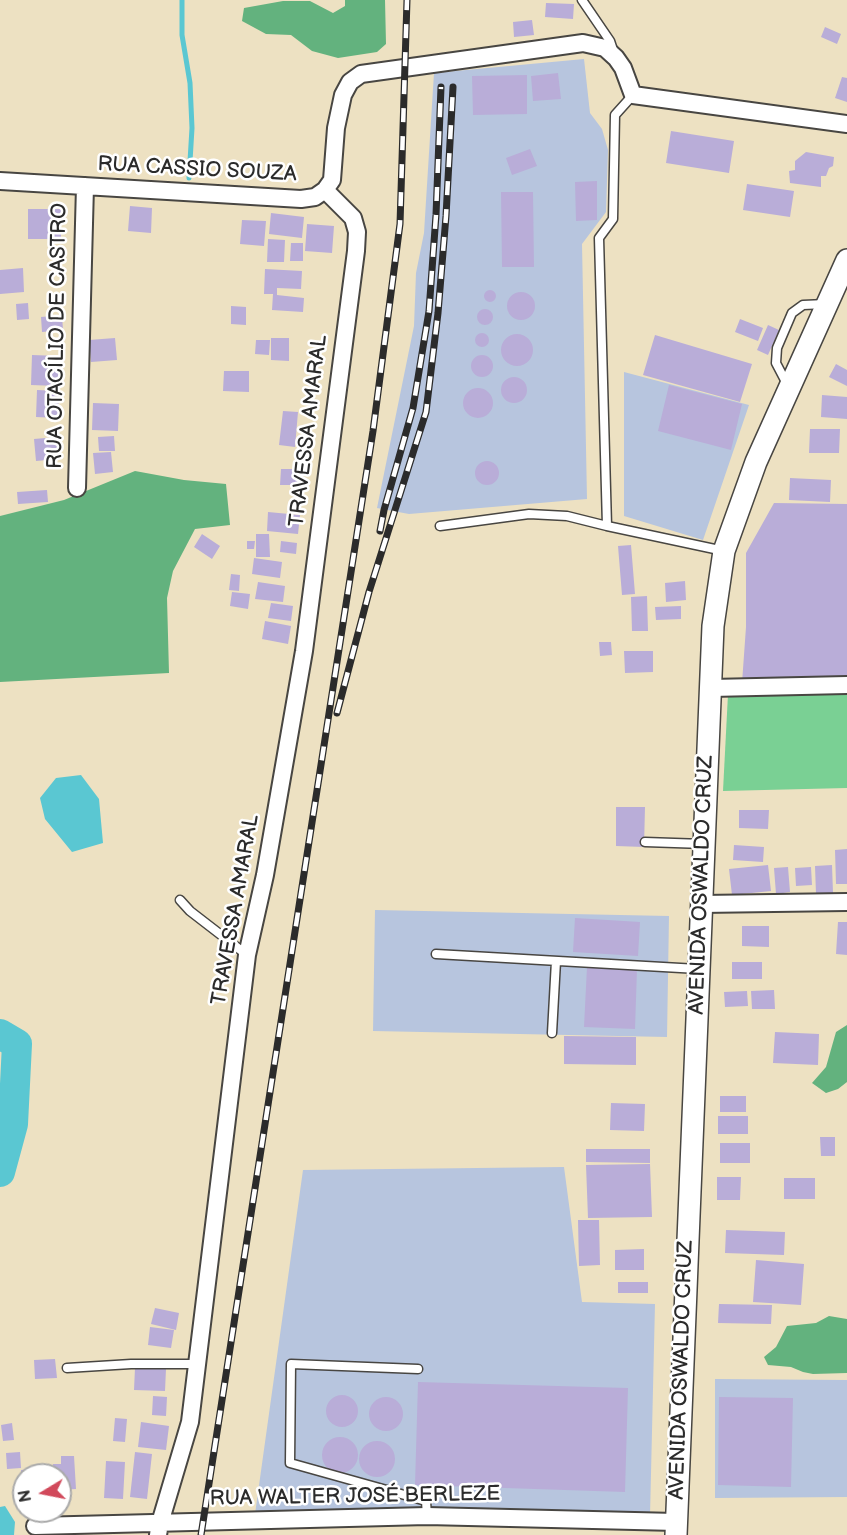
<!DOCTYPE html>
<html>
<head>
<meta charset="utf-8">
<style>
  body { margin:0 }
  #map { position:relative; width:847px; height:1535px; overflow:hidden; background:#ede1c2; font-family:"Balsamiq Sans",sans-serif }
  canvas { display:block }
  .north { position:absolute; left:12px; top:1463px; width:60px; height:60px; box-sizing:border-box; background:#fff; border:2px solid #aaa; border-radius:50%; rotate:260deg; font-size:16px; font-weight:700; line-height:24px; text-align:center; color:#2b2b2b }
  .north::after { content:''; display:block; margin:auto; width:21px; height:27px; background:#d1495b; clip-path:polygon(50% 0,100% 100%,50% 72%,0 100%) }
</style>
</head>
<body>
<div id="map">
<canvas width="847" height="1535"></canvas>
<div class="north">N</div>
</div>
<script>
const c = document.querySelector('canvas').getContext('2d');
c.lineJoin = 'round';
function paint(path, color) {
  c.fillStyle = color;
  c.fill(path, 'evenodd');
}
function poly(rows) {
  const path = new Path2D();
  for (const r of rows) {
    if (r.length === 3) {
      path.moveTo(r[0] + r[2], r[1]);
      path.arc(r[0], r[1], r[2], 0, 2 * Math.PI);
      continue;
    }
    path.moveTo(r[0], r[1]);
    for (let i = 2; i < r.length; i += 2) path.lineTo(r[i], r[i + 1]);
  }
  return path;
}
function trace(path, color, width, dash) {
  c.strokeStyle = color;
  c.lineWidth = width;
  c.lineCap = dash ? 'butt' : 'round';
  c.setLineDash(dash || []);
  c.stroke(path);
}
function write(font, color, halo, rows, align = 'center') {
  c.font = font + ' "Balsamiq Sans",sans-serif';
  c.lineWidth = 5;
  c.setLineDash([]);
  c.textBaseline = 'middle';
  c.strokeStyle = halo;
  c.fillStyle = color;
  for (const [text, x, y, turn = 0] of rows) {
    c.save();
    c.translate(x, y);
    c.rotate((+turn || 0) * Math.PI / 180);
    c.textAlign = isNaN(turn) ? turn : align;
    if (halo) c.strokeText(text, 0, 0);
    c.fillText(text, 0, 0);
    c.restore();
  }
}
paint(poly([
  [584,59,590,113,602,129,608,150,606,212,582,244,587,499,409,514,377,508,414,326,416,273,424,233,434,73],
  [624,372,749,405,703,540,624,516],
  [375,910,669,916,667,1037,373,1031],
  [564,1167,582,1302,655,1304,650,1516,255,1514,303,1170],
  [715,1379,847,1380,847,1497,715,1498]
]), '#b7c5de');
paint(poly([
  [847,690,847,788,723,791,728,694]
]), '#7ad094');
paint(poly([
  [345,0,385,0,386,44,377,52,338,58,312,51,291,35,266,34,242,21,244,8,283,1,310,1,333,13,345,6],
  [135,471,184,480,226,484,230,525,195,529,173,571,167,598,169,673,0,682,0,516,64,500],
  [847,1025,847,1082,838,1089,826,1093,812,1083,826,1067,836,1032],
  [829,1316,847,1319,847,1373,813,1374,803,1372,791,1367,768,1365,764,1357,776,1347,787,1326,816,1323]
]), '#63b27e');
paint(poly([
  [81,775,99,799,103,843,72,852,45,819,40,798,56,778],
  [5,1506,15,1522,14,1535,0,1535,0,1507]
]), '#5ac7d2');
trace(poly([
  [182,0,182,35,190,83,192,128,189,178]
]), '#5ac7d2', 5);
trace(poly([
  [0,1034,17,1044,13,1124,0,1172]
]), '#5ac7d2', 30);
paint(poly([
  [546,3,574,4,573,19,545,17],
  [532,20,534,35,514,37,513,22],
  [825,27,841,34,837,44,821,37],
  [558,73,561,99,533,101,531,76],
  [527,75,527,114,473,115,472,76],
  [842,77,847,78,847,102,835,98],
  [671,131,734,141,729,173,666,163],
  [530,149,537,166,512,175,506,158],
  [806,152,834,157,833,166,829,168,826,176,821,176,821,187,790,183,789,171,795,170,795,161],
  [597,181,597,220,576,221,575,182],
  [747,184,794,191,790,217,743,210],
  [501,192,533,192,534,267,502,267],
  [130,206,152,208,151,233,128,231],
  [28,209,61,209,61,239,28,239],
  [271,213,304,217,302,238,269,234],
  [242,220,266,221,264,246,240,244],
  [307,224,334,226,332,253,305,251],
  [268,239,285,240,284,262,267,262],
  [291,243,303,243,303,261,290,261],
  [23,268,24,292,0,294,0,270],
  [265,269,302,271,301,289,277,288,277,295,304,298,303,312,272,310,273,294,264,294],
  [490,296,6],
  [521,306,14],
  [28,303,29,319,17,320,16,304],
  [231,306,246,307,246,325,231,324],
  [485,317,8],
  [62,315,63,330,42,332,41,317],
  [740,319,763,328,758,341,735,332],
  [768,325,779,330,768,355,757,350],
  [482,340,7],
  [517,350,16],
  [655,335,752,364,740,402,643,375],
  [115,338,117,360,91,362,89,340],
  [271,338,289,338,289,361,271,360],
  [256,340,270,340,269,355,255,354],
  [482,366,11],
  [32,355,59,356,58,386,31,385],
  [836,364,847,370,847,386,829,377],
  [224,371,249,371,249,392,223,391],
  [514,390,13],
  [669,385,742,404,731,450,658,431],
  [478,403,15],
  [37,390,59,391,58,418,36,417],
  [822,395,847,397,847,419,821,417],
  [93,403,119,404,118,431,92,430],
  [283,411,298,412,295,447,279,445],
  [810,429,840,429,839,453,809,453],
  [114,436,115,451,99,451,98,437],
  [57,437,58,459,36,461,34,439],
  [111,452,113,472,95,474,93,453],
  [487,473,12],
  [281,469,298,469,298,485,280,485],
  [790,478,831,480,830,502,789,500],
  [47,490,48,502,18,504,17,492],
  [774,503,847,504,847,681,742,683,746,627,746,553],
  [268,512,300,515,298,534,267,531],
  [202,534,220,546,212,559,194,547],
  [256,534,269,534,270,557,256,557],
  [247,541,255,541,254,549,247,549],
  [281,541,297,543,296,554,280,552],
  [631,545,635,594,622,595,618,546],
  [254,558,282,562,280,578,252,574],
  [231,574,240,575,239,591,229,590],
  [685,581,686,600,666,602,665,583],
  [258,582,285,586,283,602,255,599],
  [232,592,250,594,248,609,230,606],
  [647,596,648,631,632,631,631,597],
  [271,603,293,606,291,621,268,618],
  [681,606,681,619,656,620,655,607],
  [265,621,291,626,288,644,262,639],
  [599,642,611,642,612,655,600,656],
  [624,651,653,651,653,672,625,673],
  [616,807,645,807,644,847,616,846],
  [739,810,769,810,768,829,739,828],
  [734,845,764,847,763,862,733,860],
  [847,849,847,884,836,884,835,850],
  [768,865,771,891,732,895,729,869],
  [832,865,833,893,816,894,815,866],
  [788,867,790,892,776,894,774,868],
  [811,867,812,885,796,886,795,868],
  [575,918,640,922,638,956,573,952],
  [838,922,847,922,847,955,836,954],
  [742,926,769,926,769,947,742,946],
  [732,962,762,962,762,979,732,979],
  [587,967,637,969,635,1029,584,1027],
  [774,990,775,1009,752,1009,751,991],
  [747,991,748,1006,725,1007,724,992],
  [775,1032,819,1034,818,1065,773,1063],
  [564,1036,636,1037,636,1065,564,1064],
  [720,1096,746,1096,746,1112,720,1112],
  [611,1103,645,1104,644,1131,610,1130],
  [718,1116,748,1116,748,1134,718,1134],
  [820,1137,835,1137,835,1156,821,1156],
  [720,1143,750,1143,750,1163,720,1163],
  [586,1149,650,1149,650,1163,586,1162],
  [650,1164,652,1217,588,1218,586,1165],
  [717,1177,741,1177,740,1200,717,1200],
  [784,1178,815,1178,815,1199,784,1199],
  [578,1220,599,1220,600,1265,579,1266],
  [726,1230,785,1232,784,1255,725,1253],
  [644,1249,644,1270,615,1270,615,1250],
  [756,1260,804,1264,801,1305,753,1302],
  [618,1282,648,1282,648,1293,618,1293],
  [719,1304,772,1305,771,1324,718,1323],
  [155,1308,179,1313,176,1330,151,1324],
  [150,1327,174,1330,171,1348,148,1345],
  [55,1359,57,1378,35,1379,34,1360],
  [135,1368,166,1369,165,1391,134,1390],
  [418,1382,628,1388,625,1492,415,1485],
  [342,1411,16],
  [153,1396,167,1397,166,1416,152,1415],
  [386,1414,17],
  [719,1397,793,1398,791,1487,718,1485],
  [115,1418,127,1419,125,1442,113,1441],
  [141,1422,169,1426,166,1450,138,1447],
  [12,1423,14,1440,3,1441,1,1425],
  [340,1455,18],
  [377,1459,18],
  [20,1452,21,1468,7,1469,6,1453],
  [135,1452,152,1454,147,1499,130,1497],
  [61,1456,74,1456,76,1489,60,1490,60,1475,54,1475,53,1464,61,1464],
  [106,1461,125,1462,123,1499,104,1498],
  [42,1468,43,1475,24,1475,24,1482,22,1482,21,1470]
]), '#b9add8');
const service = poly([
  [582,0,610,41,613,50],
  [633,95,615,115,613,219,599,238,607,526,724,551],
  [787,384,776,363,777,348,792,313,803,305,826,304],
  [440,526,529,514,567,516,607,526],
  [645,842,704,844],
  [180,900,190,911,247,955],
  [436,954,698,969],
  [552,1033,556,961],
  [67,1368,131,1364,197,1364],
  [418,1369,291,1364,290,1463,426,1501,427,1516]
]);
const minor = poly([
  [0,181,301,199,315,197,325,190,332,180,336,128,343,95,350,82,361,74,583,43,605,48,616,58,623,68,633,95,847,124],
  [77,488,85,186],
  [711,688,847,685],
  [701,904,847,902],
  [35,1526,427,1516,676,1522],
  [158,1535,160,1523,190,1422,247,955,265,875,304,651,356,251,357,232,353,218,325,190]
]);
const tertiary = poly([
  [676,1535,713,626,724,551,756,462,847,260]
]);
trace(service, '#484642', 11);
trace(minor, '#484642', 20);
trace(tertiary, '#484642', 24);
trace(service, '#fff', 8);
trace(minor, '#fff', 16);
trace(tertiary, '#fff', 21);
const rail = poly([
  [380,531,384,510,413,408,429,311,436,215,441,87],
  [337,713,369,592,426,412,438,313,446,216,453,87],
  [201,1535,373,431,400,224,407,0]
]);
trace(rail, '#2b2b2b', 7);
trace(rail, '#fff', 4.5, [14]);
write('21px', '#2b2b2b', '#fff', [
  ["RUA CASSIO SOUZA",197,170,3],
  ["RUA OTACÍLIO DE CASTRO",58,336,-89],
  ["TRAVESSA AMARAL",309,431,-83],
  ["AVENIDA OSWALDO CRUZ",702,885,-88],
  ["TRAVESSA AMARAL",236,910,-80],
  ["AVENIDA OSWALDO CRUZ",682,1370,-88],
  ["RUA WALTER JOSÉ BERLEZE",355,1497,-1]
]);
</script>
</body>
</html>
